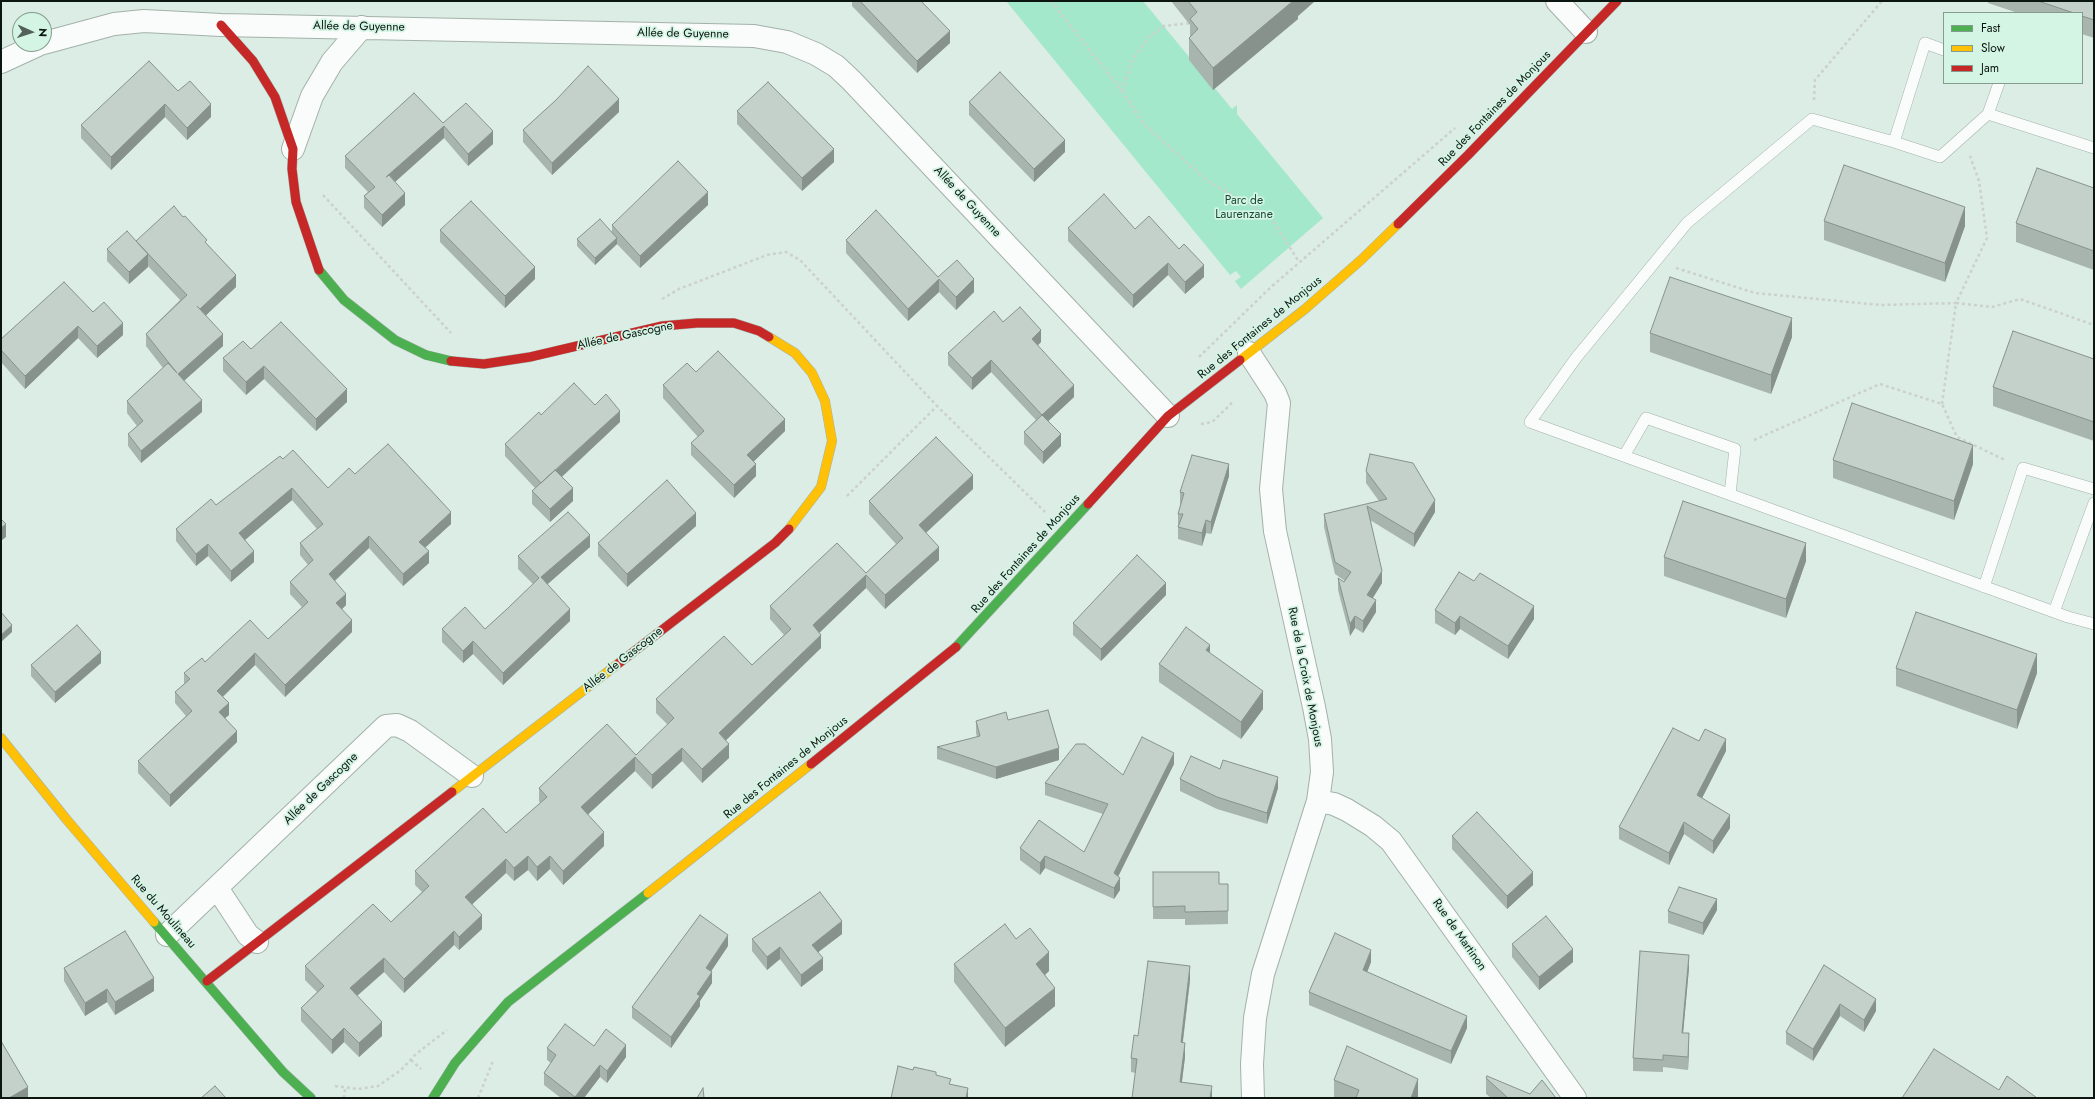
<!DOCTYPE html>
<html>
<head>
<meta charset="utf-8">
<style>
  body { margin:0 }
  #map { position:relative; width:2095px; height:1099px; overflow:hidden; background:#dbede4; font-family:Jost,sans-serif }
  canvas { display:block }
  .frame { position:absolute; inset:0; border:2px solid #0b1611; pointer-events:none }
  .legend { position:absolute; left:1943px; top:12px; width:140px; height:72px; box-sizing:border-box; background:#d4f4e4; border:1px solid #849b90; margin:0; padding:5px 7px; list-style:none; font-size:12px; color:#0b1611 }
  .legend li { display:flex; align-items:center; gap:8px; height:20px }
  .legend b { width:20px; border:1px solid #849b90 }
  .north { position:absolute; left:12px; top:12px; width:40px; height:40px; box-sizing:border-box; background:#d4f4e4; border:1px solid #849b90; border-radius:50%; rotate:93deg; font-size:11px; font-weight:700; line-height:16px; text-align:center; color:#0b1611 }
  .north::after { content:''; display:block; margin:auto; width:14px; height:18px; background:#54615b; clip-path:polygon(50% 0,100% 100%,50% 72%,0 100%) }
</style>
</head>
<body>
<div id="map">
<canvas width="2095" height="1099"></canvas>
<div class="frame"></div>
<ul class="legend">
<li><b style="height:5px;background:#4caf50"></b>Fast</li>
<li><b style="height:5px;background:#ffc107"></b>Slow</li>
<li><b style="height:5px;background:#c62828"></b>Jam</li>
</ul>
<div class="north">N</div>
</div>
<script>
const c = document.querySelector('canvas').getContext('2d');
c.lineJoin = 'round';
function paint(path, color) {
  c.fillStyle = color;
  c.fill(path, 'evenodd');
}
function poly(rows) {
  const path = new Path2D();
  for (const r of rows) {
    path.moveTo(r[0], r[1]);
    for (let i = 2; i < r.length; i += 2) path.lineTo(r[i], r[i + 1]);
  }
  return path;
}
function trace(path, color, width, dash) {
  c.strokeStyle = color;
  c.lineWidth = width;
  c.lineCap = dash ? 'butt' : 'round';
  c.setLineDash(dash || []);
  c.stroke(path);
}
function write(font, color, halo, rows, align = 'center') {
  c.font = font + ' Jost,sans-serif';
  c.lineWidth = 3.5;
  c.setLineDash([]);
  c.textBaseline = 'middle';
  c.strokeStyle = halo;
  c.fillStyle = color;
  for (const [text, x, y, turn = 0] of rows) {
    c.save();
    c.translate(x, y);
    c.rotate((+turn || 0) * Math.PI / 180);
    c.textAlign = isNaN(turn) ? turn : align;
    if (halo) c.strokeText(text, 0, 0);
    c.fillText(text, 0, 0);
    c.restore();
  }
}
paint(poly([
  [1006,1,1143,1,1232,109,1237,105,1237,114,1323,218,1241,289,1235,281,1241,277,1236,271,1230,275]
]), '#a4e8cb');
const lane = poly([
  [1944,50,1925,43,1894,142,1940,157,1988,114,1999,83],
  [1988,114,2094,148],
  [1894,142,1812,119,1687,223,1576,358,1530,422,2068,617,2094,624],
  [1624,456,1646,418,1735,449,1730,494],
  [1984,587,2023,468,2094,489],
  [2054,612,2094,503]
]);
const street = poly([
  [1557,1,1586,32],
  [44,43,114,24,144,21,221,25,754,36,787,42,816,54,836,66,851,80,1168,416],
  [1,62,40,44],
  [293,149,312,96,332,62,362,27],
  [1249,353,1275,393,1279,403,1271,489,1275,531,1314,707,1320,739,1322,772,1318,801,1263,974,1255,1018,1252,1064,1253,1098],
  [1318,801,1334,804,1347,810,1373,826,1391,841,1575,1098],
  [217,888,248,935,257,942],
  [167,935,386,726,397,725,410,731,472,776]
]);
const fast = poly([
  [319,270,344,300,395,340,426,355,451,361],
  [956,647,1088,504],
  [154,922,283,1072,311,1098],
  [433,1098,455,1063,508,1002,648,893]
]);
const slow = poly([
  [769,337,795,353,812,373,825,401,832,441,821,487,789,529],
  [1240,360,1305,309,1361,260,1398,224],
  [1,738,67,820,154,922],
  [452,792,619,663],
  [648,893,811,764]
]);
const jam = poly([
  [221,25,253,61,275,97,293,149,292,169,296,202,319,270],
  [1398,224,1468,155,1617,1],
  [451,361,484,364,530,357,662,326,697,323,734,323,759,331,769,337],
  [1088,504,1168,416,1240,360],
  [619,663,775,543,789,529],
  [811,764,956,647],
  [207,981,452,792]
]);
trace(lane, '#a3b1aa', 12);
trace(street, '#a3b1aa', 24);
trace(fast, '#a3b1aa', 10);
trace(slow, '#a3b1aa', 10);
trace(jam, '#a3b1aa', 10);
trace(poly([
  [1051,1,1122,91,1144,124,1206,180,1270,216,1299,262],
  [1122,91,1132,60,1150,36,1164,26,1191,23],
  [1814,100,1815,80,1882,1],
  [323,195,451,333],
  [1676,268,1755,293,1880,305,1956,303,1987,238,1979,181,1970,156],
  [662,299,679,289,767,255,786,252,800,260,937,406],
  [1199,357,1271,287,1455,128],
  [1942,404,1956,303,1992,307,2020,299,2094,325],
  [1201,424,1212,422,1231,404,1231,401],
  [1754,440,1880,384,1942,404,1957,437,2005,460],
  [847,496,937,406,1045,512],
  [411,1060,421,1069],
  [335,1086,358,1089,378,1086,401,1070,416,1054,447,1030],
  [344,1098,345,1089],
  [478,1098,493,1061]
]), '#ccd0ce', 2.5, [3, 3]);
trace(lane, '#fafcfb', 11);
trace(street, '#fafcfb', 22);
trace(fast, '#4caf50', 9);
trace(slow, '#ffc107', 9);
trace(jam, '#c62828', 9);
paint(poly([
  [852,1,921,1,950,43,917,73,852,6],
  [1171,1,1315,1,1298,16,1298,19,1213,90,1189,60,1189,38,1190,37,1190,25],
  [1988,1,2094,1,2094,38,2082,34,2082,13,2018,13,1988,3],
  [178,91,211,117,187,140,165,117,111,170,81,138,81,125],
  [556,100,619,112,552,175,523,142,523,130],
  [969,102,1065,152,1034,182,969,115],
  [737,111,834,162,802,191,737,124],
  [443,123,493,144,468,166,444,138,395,182,405,205,382,227,364,208,364,196,368,192,345,168,345,156],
  [2094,188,2094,270,2016,242,2016,223],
  [708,205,640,268,617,244,595,265,577,246,577,239,612,231,612,225],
  [1824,221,1965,226,1945,282,1824,240],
  [1068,228,1135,229,1204,277,1185,294,1168,275,1133,308,1068,241],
  [440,230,535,279,505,308,440,242],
  [846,240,938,277,974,292,956,310,939,292,908,321,846,253],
  [136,241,207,244,236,287,206,315,223,346,184,381,202,412,141,463,128,446,128,434,137,426,127,413,127,401,163,368,146,346,146,334,180,300,148,266,148,267,129,284,107,261,107,249],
  [93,312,123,335,97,358,78,338,25,389,1,362,1,339],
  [1003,322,1041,342,1038,345,1074,397,1048,421,1061,446,1043,464,1024,444,1024,432,1036,420,991,372,972,390,948,365,948,353],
  [1650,333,1792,337,1771,394,1650,352],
  [251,349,347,402,316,431,264,379,246,395,223,371,223,358],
  [2094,359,2094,441,1993,406,1993,387],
  [696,372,785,431,753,462,756,476,734,498,691,455,691,443,698,437,663,398,663,385],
  [595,405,620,422,562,477,573,501,550,522,532,504,532,491,535,488,505,456,505,444,541,415],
  [283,459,328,488,355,474,451,524,425,548,429,563,403,586,369,548,335,581,346,605,342,609,352,632,285,697,255,665,223,697,229,715,225,718,237,742,170,807,138,773,138,761,186,716,175,703,175,692,184,684,184,673,205,662,268,639,302,607,290,594,290,582,308,565,300,555,300,543,317,529,292,500,245,540,254,562,231,582,208,556,196,566,176,541,176,529,216,505],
  [1833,460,1973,464,1954,520,1833,478],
  [1366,471,1435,512,1414,547,1370,520,1382,583,1373,598,1376,612,1363,633,1355,628,1350,636,1338,590,1338,578,1344,582,1345,581,1335,574,1324,527,1324,514,1379,501,1366,483],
  [1229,476,1211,534,1206,533,1202,546,1178,539,1178,514,1181,505,1180,505,1180,492],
  [973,489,926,533,939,560,885,609,866,588,833,619,819,633,821,648,726,740,729,758,702,783,682,761,652,789,635,771,588,814,604,846,563,885,550,869,537,881,528,870,514,881,506,873,472,904,482,929,459,950,454,945,404,993,384,972,357,996,382,1036,359,1057,344,1042,332,1054,301,1021,301,1008,317,992,305,980,305,966,391,922,422,892,415,885,415,871,506,833,540,803,539,801,539,788,636,755,668,725,656,713,656,699,752,665,784,635,770,619,770,606,866,573,896,544,869,514,869,501],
  [696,526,627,587,598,556,598,543],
  [590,547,547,584,570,621,503,685,473,654,463,663,442,642,442,629,485,629,507,609,533,584,518,569,518,556],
  [1664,557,1806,561,1786,618,1664,576],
  [1166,595,1101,661,1073,635,1073,623],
  [1435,610,1534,619,1508,659,1460,629,1455,635,1435,623],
  [101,663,55,703,31,676,31,665],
  [1159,664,1263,709,1241,739,1159,682],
  [1896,668,2037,673,2017,729,1896,686],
  [1008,720,1059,760,996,779,937,759,937,747,977,737,976,733,976,721],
  [1699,741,1726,751,1702,798,1730,828,1713,854,1684,834,1669,865,1619,839,1619,827],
  [1174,764,1118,876,1120,890,1114,899,1045,868,1040,875,1020,860,1020,848,1084,852,1103,814,1045,795,1045,783,1123,775],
  [1220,769,1278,788,1267,824,1217,809,1180,791,1180,779],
  [1452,836,1533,885,1507,909,1452,849],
  [1153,872,1219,884,1228,884,1228,924,1185,925,1185,919,1153,919],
  [1717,910,1703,935,1668,923,1668,911],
  [842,934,818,952,823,970,801,987,780,959,767,970,752,951,752,939],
  [1016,939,1049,971,1045,975,1055,1006,1005,1047,954,982,954,964],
  [1512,944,1573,962,1539,990,1512,957],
  [728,946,711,971,712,983,700,1001,700,1006,671,1048,632,1018,632,1007],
  [1371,962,1367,972,1467,1028,1451,1064,1309,1005,1309,992],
  [1824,965,1876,1011,1864,1032,1840,1016,1813,1061,1786,1044,1786,1032],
  [64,968,154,991,115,1015,107,1002,85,1016,64,981],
  [1689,968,1683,1033,1689,1046,1688,1070,1663,1067,1663,1072,1633,1071,1633,1058],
  [1190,980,1183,1042,1185,1057,1182,1082,1212,1098,1136,1073,1131,1072,1131,1058,1138,1036],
  [594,1046,626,1057,607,1083,600,1077,584,1098,561,1098,544,1085,544,1073,551,1063,547,1060,547,1048],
  [1486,1078,1530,1094,1556,1098,1491,1098,1486,1094],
  [1334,1080,1418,1097,1418,1098,1334,1098]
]), '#a8b4ae');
paint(poly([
  [1293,1,1315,1,1298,16,1298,19,1213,90,1213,68],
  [950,31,950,43,917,73,917,61],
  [619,99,619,112,552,175,552,163],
  [165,104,165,117,111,170,111,157],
  [211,104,211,117,187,140,187,128],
  [444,126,444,138,386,190,386,177],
  [493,131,493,144,468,166,468,154],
  [1065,140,1065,152,1034,182,1034,169],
  [834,149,834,162,802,191,802,178],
  [708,192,708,205,640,268,640,256],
  [405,193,405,205,382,227,382,215],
  [1965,207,1965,226,1945,282,1945,263],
  [617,238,617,244,595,265,595,258],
  [148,254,148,267,129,284,129,272],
  [1168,263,1168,275,1133,308,1133,295],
  [1204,265,1204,277,1185,294,1185,282],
  [535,267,535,279,505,308,505,296],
  [236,275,236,287,200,321,200,309],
  [939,279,939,292,908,321,908,309],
  [974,279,974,292,956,310,956,297],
  [1792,318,1792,337,1771,394,1771,375],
  [123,323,123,335,97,358,97,346],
  [78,326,78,338,25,389,25,376],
  [1041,330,1041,342,1032,351,1032,339],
  [223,334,223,346,178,386,178,374],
  [991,360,991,372,972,390,972,378],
  [264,366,264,379,246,395,246,382],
  [1074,385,1074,397,1042,427,1042,415],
  [347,389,347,402,316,431,316,419],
  [202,400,202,412,141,463,141,451],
  [620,411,620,422,542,495,542,483],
  [785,419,785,431,747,468,747,455],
  [1061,434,1061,446,1043,464,1043,452],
  [1973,445,1973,464,1954,520,1954,501],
  [756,464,756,476,734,498,734,485],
  [1229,464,1229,476,1211,534,1211,522],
  [973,475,973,489,919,539,919,525],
  [292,488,292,500,239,545,239,533],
  [573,488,573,501,550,522,550,509],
  [1435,500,1435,512,1414,547,1414,534],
  [451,512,451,524,419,553,419,542],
  [696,513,696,526,627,587,627,574],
  [1206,520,1206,533,1202,546,1202,533],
  [6,524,6,537,1,541,1,528],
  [590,535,590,547,541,590,541,577],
  [369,536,369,548,329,586,329,574],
  [1806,543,1806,561,1786,618,1786,599],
  [208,544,208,556,196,566,196,554],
  [939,547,939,560,885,609,885,595],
  [254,551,254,562,231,582,231,571],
  [429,551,429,563,403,586,403,574],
  [1382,571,1382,583,1367,607,1367,595],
  [866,575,866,588,813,639,813,625],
  [1166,583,1166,595,1101,661,1101,649],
  [346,594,346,605,336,615,336,603],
  [1376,600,1376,612,1363,633,1363,621],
  [1534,606,1534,619,1508,659,1508,646],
  [570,609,570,621,503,685,503,673],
  [1355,616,1355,628,1350,636,1350,624],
  [1460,616,1460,629,1455,635,1455,623],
  [352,620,352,632,285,697,285,685],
  [12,625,12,632,1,642,1,635],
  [821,635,821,648,719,747,719,733],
  [473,641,473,654,463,663,463,651],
  [1210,645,1210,663,1206,650],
  [101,652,101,663,55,703,55,692],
  [255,653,255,665,217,702,217,691],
  [2037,654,2037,673,2017,729,2017,710],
  [1263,691,1263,709,1241,739,1241,722],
  [229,703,229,715,219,723,219,712],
  [237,731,237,742,170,807,170,795],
  [1726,739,1726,751,1697,808,1697,795],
  [729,744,729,758,702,783,702,769],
  [682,748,682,761,652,789,652,775],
  [1059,748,1059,760,996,779,996,767],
  [1174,753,1174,764,1114,885,1114,873],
  [635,757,635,771,581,821,581,807],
  [1278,777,1278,788,1267,824,1267,813],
  [1730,815,1730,828,1713,854,1713,841],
  [1684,822,1684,834,1669,865,1669,853],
  [604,832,604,846,563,885,563,871],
  [528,856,528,870,514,881,514,868],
  [550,856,550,869,537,881,537,867],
  [1045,856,1045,868,1040,875,1040,863],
  [506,859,506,873,465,911,465,897],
  [1533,872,1533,885,1507,909,1507,896],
  [1120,878,1120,890,1114,899,1114,888],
  [1717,899,1717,910,1703,935,1703,923],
  [482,915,482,929,459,950,459,937],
  [842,921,842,934,812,957,812,945],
  [454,931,454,945,404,993,404,979],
  [728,935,728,946,706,979,706,968],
  [780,947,780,959,767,970,767,957],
  [1573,949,1573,962,1539,990,1539,977],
  [1371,950,1371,962,1363,983,1363,970],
  [1049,952,1049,971,1036,983,1036,964],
  [1689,955,1689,968,1682,1045,1682,1033],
  [384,958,384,972,350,1002,350,988],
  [823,958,823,970,801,987,801,975],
  [1190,966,1190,980,1181,1056,1181,1042],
  [712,972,712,983,700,1001,700,1006,671,1048,671,1037,697,994],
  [154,978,154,991,115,1015,115,1002],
  [1055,988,1055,1006,1005,1047,1005,1028],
  [107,989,107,1002,85,1016,85,1003],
  [1876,999,1876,1011,1864,1032,1864,1020],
  [1840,1004,1840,1016,1813,1061,1813,1049],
  [1467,1016,1467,1028,1451,1064,1451,1051],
  [382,1022,382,1036,359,1057,359,1043],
  [344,1028,344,1042,332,1054,332,1040],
  [1689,1033,1689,1046,1688,1070,1688,1057],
  [1185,1043,1185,1057,1180,1096,1180,1082],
  [626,1045,626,1057,607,1083,607,1071],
  [600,1065,600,1077,584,1098,575,1098,575,1097],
  [1418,1079,1418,1098,1411,1098],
  [1212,1086,1212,1098,1210,1098],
  [28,1087,28,1098,9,1098],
  [968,1088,968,1098,966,1098]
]), '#88928d');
const building = poly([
  [860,1,921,1,950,31,917,61,860,1],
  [1188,1,1293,1,1213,68,1189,38,1198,29,1190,19,1197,12,1188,1],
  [2038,1,2094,1,2094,20,2082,16,2082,13,2074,13,2038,1],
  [149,61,178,91,190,81,211,104,187,128,165,104,111,157,81,125,149,61],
  [588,66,619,99,552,163,523,130,556,100,588,66],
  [1000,72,1065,140,1034,169,969,102,1000,72],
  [768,82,834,149,802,178,737,111,768,82],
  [414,93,443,123,466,103,493,131,468,154,444,126,386,177,389,175,405,193,382,215,364,196,375,187,345,156,414,93],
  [678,161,708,192,640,256,612,225,678,161],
  [1844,165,1965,207,1945,263,1824,221,1844,165],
  [2037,168,2094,188,2094,251,2016,223,2037,168],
  [1104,194,1135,229,1149,216,1179,249,1184,244,1204,265,1185,282,1168,263,1133,295,1068,228,1104,194],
  [471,201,535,267,505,296,440,230,471,201],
  [174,206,183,217,185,216,207,240,205,242,236,275,200,309,197,306,223,334,178,374,202,400,141,451,128,434,143,421,127,401,168,363,177,373,146,334,187,295,136,241,174,206],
  [876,210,938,277,957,260,974,279,956,297,939,279,908,309,846,240,876,210],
  [600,219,617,238,595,258,577,239,600,219],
  [127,231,148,254,129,272,107,249,127,231],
  [1670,277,1792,318,1771,375,1650,333,1670,277],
  [64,282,93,312,104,302,123,323,97,346,78,326,25,376,1,350,1,339,64,282],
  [1020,307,1041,330,1032,339,1074,385,1042,415,991,360,972,378,948,353,994,311,1003,322,1020,307],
  [281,322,347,389,316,419,264,366,246,382,223,358,243,341,251,349,281,322],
  [2013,331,2094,359,2094,422,1993,387,2013,331],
  [718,351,785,419,747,455,756,464,734,485,691,443,704,431,663,385,687,363,696,372,718,351],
  [574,383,595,405,606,394,620,411,541,483,505,444,539,412,541,415,574,383],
  [1852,403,1973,445,1954,501,1833,460,1852,403],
  [1042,415,1061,434,1043,452,1024,432,1042,415],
  [936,437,973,475,919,525,939,547,885,595,866,575,833,606,813,625,821,635,719,733,729,744,702,769,682,748,652,775,635,757,581,807,604,832,563,871,550,856,537,867,528,856,514,868,506,859,465,897,482,915,459,937,454,931,404,979,384,958,350,988,382,1022,359,1043,344,1028,332,1040,301,1008,324,986,305,966,373,904,391,922,429,886,415,871,483,808,506,833,547,797,539,788,607,724,636,755,674,718,656,699,724,636,752,665,791,629,770,606,837,543,866,573,903,538,869,501,936,437],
  [388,444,451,512,419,542,429,551,403,574,369,536,329,574,346,594,336,603,352,620,285,685,255,653,217,691,229,703,219,712,237,731,170,795,138,761,192,711,175,692,190,679,184,673,202,658,205,662,250,620,268,639,308,602,290,582,313,560,300,543,323,524,292,488,239,533,254,551,231,571,208,544,196,554,176,529,211,499,216,505,280,456,283,459,293,450,328,488,349,468,355,474,388,444],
  [1370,454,1413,463,1435,500,1414,534,1367,506,1382,571,1367,595,1376,600,1363,621,1355,616,1350,624,1338,578,1344,582,1351,572,1335,562,1324,514,1387,499,1366,471,1370,454],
  [1192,455,1229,464,1211,522,1206,520,1202,533,1178,527,1183,514,1178,514,1184,493,1180,492,1192,455],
  [555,470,573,488,550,509,532,491,555,470],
  [667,480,696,513,627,574,598,543,667,480],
  [1683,501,1806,543,1786,599,1664,557,1683,501],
  [568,512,590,535,541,577,570,609,503,673,473,641,463,651,442,629,465,607,485,629,507,609,539,578,518,556,568,512],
  [1,519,6,524,1,528,1,519],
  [1137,555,1166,583,1101,649,1073,623,1137,555],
  [1459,572,1474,581,1480,573,1534,606,1508,646,1460,616,1455,623,1435,610,1459,572],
  [1,612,12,625,1,635,1,612],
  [1916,612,2037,654,2017,710,1896,668,1916,612],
  [77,625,101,652,55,692,31,665,77,625],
  [1186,627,1210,645,1206,650,1263,691,1241,722,1159,664,1186,627],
  [1048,710,1059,748,996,767,937,747,980,736,976,721,1006,712,1008,720,1048,710],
  [1673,728,1699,741,1705,729,1726,739,1697,795,1730,815,1713,841,1684,822,1669,853,1619,827,1673,728],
  [1142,737,1174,753,1114,873,1120,878,1114,888,1045,856,1040,863,1020,848,1039,820,1084,852,1108,804,1045,783,1076,744,1085,744,1123,775,1142,737],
  [1191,756,1220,769,1223,760,1278,777,1267,813,1217,797,1180,779,1191,756],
  [1477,812,1533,872,1507,896,1452,836,1477,812],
  [1153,872,1219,872,1219,884,1228,884,1228,911,1185,912,1185,906,1153,907,1153,872],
  [1679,887,1717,899,1703,923,1668,911,1679,887],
  [820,892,842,921,812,945,823,958,801,975,780,947,767,957,752,939,820,892],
  [700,915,728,935,706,968,712,972,697,994,700,996,671,1037,632,1007,700,915],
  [1546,916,1573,949,1539,977,1512,944,1546,916],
  [1005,924,1016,939,1030,928,1049,952,1036,964,1055,988,1005,1028,954,964,1005,924],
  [125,931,154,978,115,1002,107,989,85,1003,64,968,125,931],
  [1335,933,1371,950,1363,970,1467,1016,1451,1051,1309,992,1335,933],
  [1640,951,1689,955,1682,1033,1689,1033,1688,1057,1663,1055,1663,1060,1633,1058,1640,951],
  [1148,961,1190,966,1181,1042,1185,1043,1180,1082,1212,1086,1210,1098,1132,1098,1137,1059,1131,1058,1134,1035,1138,1036,1148,961],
  [1824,965,1876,999,1864,1020,1840,1004,1813,1049,1786,1032,1824,965],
  [565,1024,594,1046,606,1029,626,1045,607,1071,600,1065,575,1097,544,1073,556,1055,547,1048,565,1024],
  [1,1041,28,1087,9,1098,1,1098,1,1041],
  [1347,1046,1418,1079,1411,1098,1356,1098,1359,1090,1334,1080,1347,1046],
  [1934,1049,1999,1090,2007,1076,2037,1098,1902,1098,1934,1049],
  [898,1066,913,1070,914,1067,936,1072,936,1075,951,1079,949,1084,968,1088,966,1098,891,1098,898,1066],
  [1487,1076,1530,1094,1542,1080,1556,1098,1508,1098,1486,1078,1487,1076],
  [215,1086,226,1098,201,1098,215,1086],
  [703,1088,704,1098,697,1098,703,1088]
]);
paint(building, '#c3d1ca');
trace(building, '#88928d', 1);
write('12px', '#0b1611', '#d4f4e4', [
  ["Allée de Guyenne",359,27,1],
  ["Allée de Guyenne",683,34,1],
  ["Rue des Fontaines de Monjous",1495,109,-46],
  ["Allée de Guyenne",967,202,47],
  ["Rue des Fontaines de Monjous",1260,328,-39],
  ["Allée de Gascogne",625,336,-12],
  ["Rue des Fontaines de Monjous",1026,554,-48],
  ["Allée de Gascogne",623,660,-38],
  ["Rue de la Croix de Monjous",1305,677,79],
  ["Rue des Fontaines de Monjous",786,768,-39],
  ["Allée de Gascogne",321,789,-44],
  ["Rue du Moulineau",163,912,49],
  ["Rue de Martinon",1459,935,55]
]);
write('12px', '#1a4937', '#d4f4e4', [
  ["Parc de",1244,201],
  ["Laurenzane",1244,215]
]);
</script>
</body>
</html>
